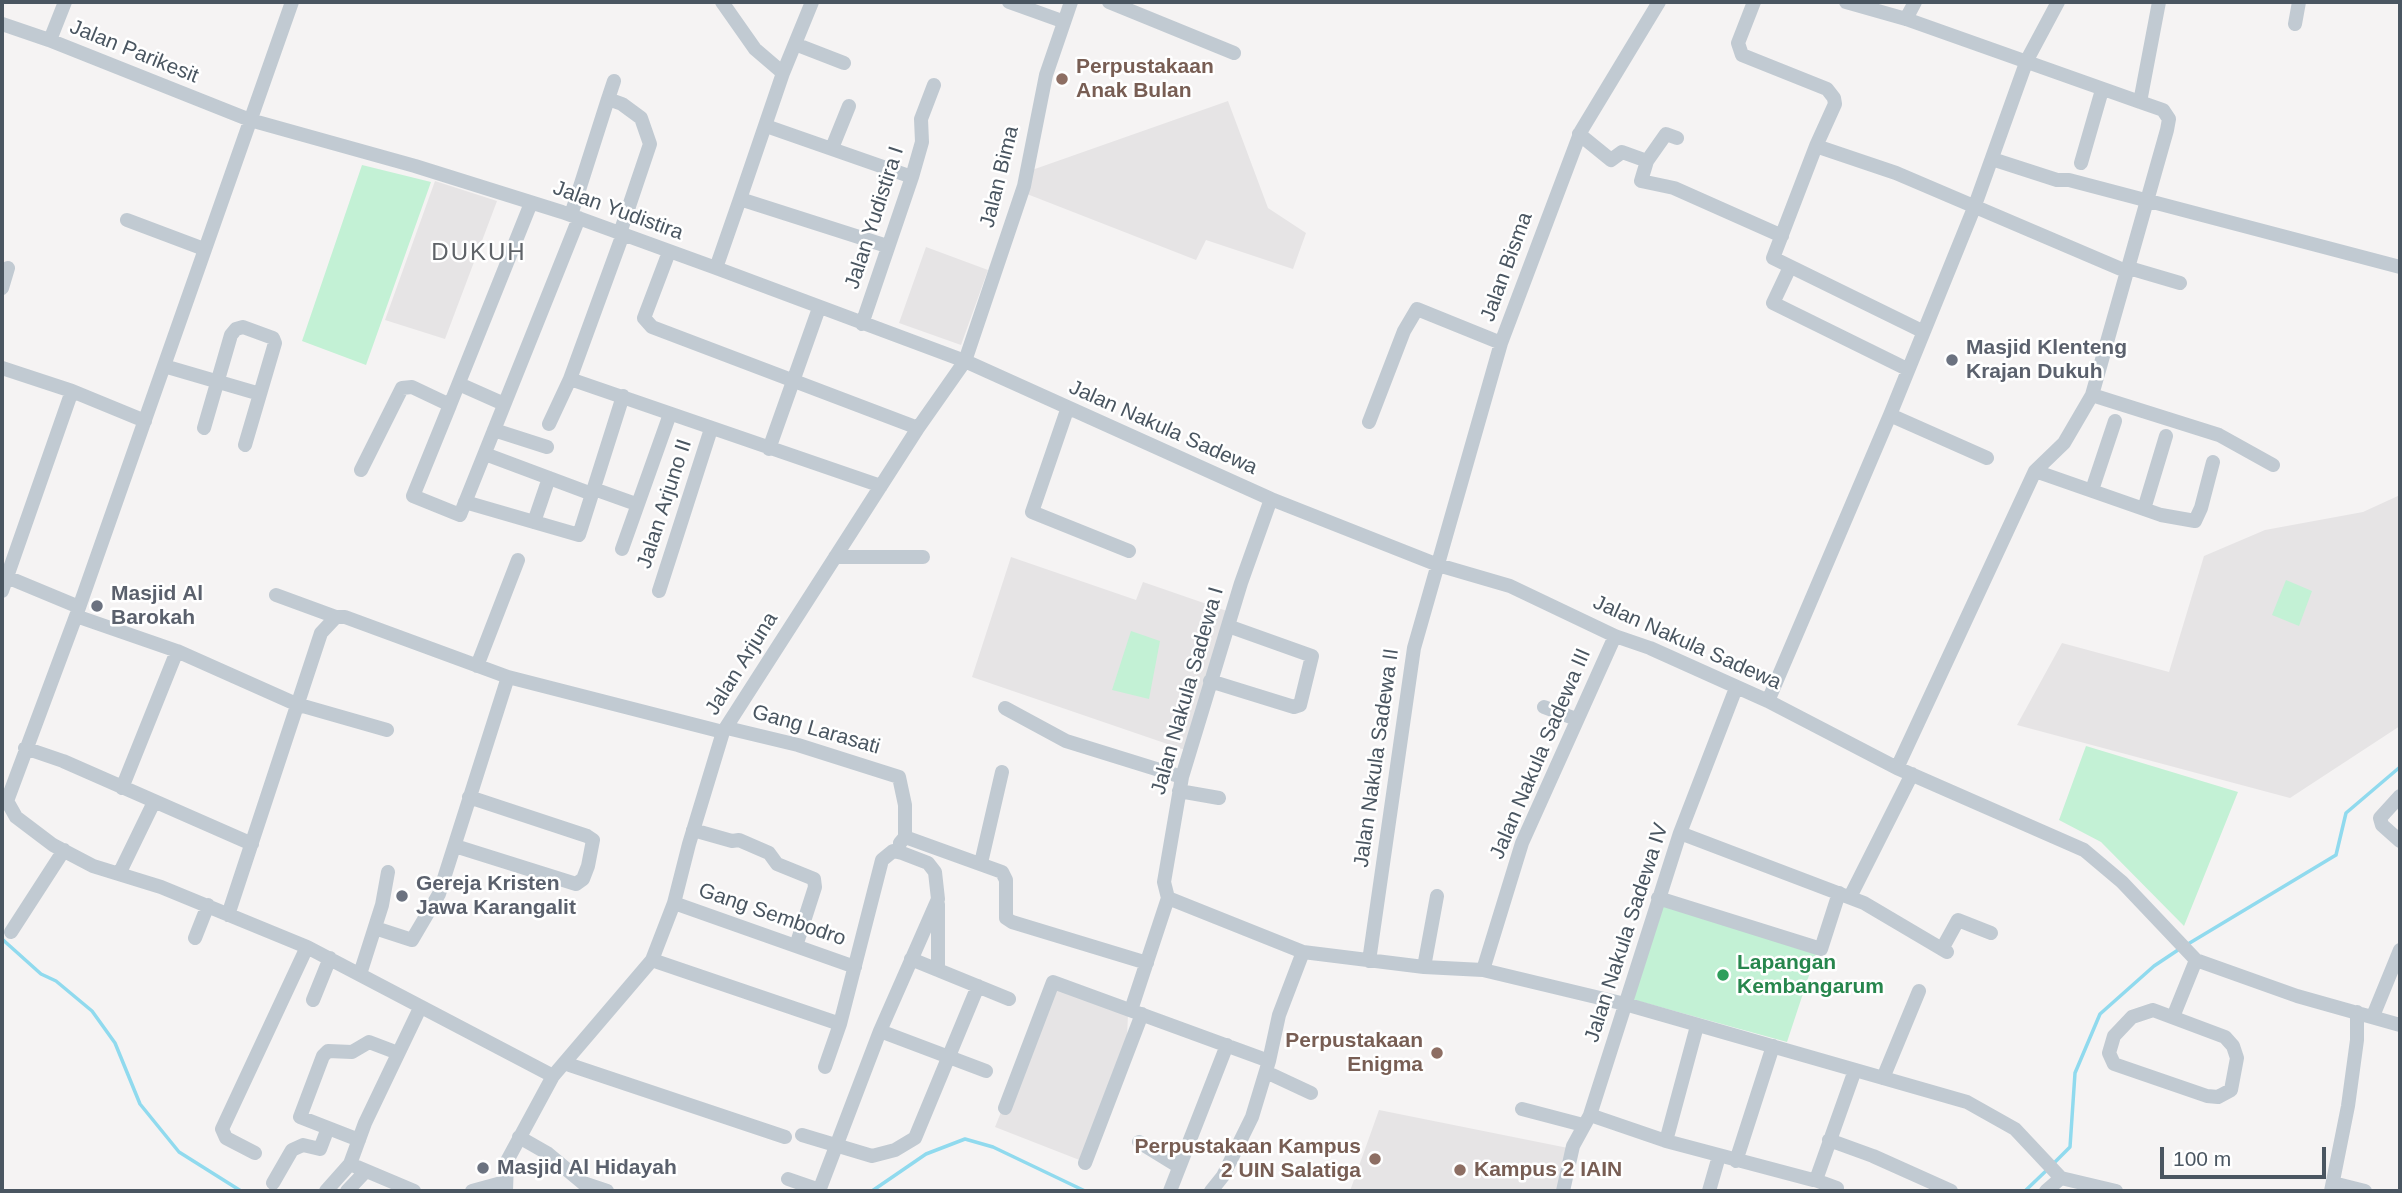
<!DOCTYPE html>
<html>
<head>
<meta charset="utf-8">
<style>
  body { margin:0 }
  #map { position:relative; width:2402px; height:1193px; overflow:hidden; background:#f5f3f3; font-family:Arial,sans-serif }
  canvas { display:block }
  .frame { position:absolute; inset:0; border:4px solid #4a5661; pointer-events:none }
  .scale { position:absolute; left:2160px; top:1147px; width:166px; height:32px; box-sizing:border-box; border:4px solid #4a5661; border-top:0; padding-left:9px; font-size:21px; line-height:24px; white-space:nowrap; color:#4a5661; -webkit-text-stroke:5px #fff; paint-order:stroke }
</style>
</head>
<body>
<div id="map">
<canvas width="2402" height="1193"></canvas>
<div class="frame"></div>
<div class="scale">100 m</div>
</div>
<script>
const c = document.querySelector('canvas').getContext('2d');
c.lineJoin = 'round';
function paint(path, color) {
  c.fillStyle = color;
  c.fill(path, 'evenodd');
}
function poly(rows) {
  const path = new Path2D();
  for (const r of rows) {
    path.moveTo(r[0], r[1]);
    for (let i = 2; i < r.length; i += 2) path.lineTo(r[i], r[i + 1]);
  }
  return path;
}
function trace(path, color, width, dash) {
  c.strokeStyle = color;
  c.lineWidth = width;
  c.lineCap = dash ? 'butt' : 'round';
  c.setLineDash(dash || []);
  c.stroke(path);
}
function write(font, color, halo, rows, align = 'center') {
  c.font = font + ' Arial,sans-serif';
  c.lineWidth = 5;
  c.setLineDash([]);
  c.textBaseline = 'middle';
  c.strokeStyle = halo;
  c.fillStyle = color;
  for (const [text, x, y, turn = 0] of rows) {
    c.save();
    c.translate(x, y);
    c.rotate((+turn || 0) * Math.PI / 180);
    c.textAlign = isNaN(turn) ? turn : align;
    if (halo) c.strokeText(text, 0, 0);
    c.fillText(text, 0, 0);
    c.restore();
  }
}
paint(poly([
  [1228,101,1268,208,1306,233,1293,269,1206,240,1196,260,1027,194,1032,170],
  [435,181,497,201,445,339,385,320],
  [926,247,988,270,961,345,899,323],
  [2400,495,2400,726,2290,798,2017,725,2062,643,2169,672,2204,556,2265,530,2363,512],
  [1011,557,1136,600,1143,582,1227,611,1185,750,972,677],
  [1052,987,1128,1014,1127,1038,1082,1161,995,1127],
  [1379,1110,1568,1148,1558,1191,1350,1191]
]), '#e6e4e5');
paint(poly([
  [362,165,431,182,366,365,302,341],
  [2286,580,2312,591,2299,626,2272,615],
  [1131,631,1160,641,1149,699,1112,690],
  [2086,746,2238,792,2184,926,2101,842,2059,820],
  [1662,896,1817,951,1787,1042,1631,999]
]), '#c3f1d5');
trace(poly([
  [2,939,41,974,56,981,92,1011,115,1043,140,1104,179,1152,241,1191],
  [2188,944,2336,855,2346,813,2400,767],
  [2054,1163,2070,1147,2075,1073,2100,1014,2154,966,2181,948],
  [872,1191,926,1154,965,1139,993,1147,1085,1191],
  [2025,1191,2049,1168]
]), '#90daee', 3.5);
trace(poly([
  [292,2,76,616,7,801,16,817,53,845,93,866,161,887,307,947,553,1076],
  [722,2,755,49,783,73],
  [1009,2,1062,21],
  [1109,2,1234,53],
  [1754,2,1738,43,1742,55,1827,89,1834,98,1835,104,1816,146],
  [1846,2,1906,19,2140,102,2159,2],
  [1906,19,1915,2],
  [2,24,49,40,250,120,415,166,562,212,716,268,965,361,1271,499,1438,565,1510,586,1615,636,1650,648,1768,701,1897,768,2084,850,2122,882,2196,960,2297,996,2400,1025],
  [2295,24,2299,2],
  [50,40,65,2],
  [795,44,844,63],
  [608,99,614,81],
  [766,126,912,177],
  [1579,134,1611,160,1622,152,1647,161,1641,181,1674,188,1782,236],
  [832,148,849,106],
  [1992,159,2057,180,2069,180,2400,267],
  [1647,161,1666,134,1677,138],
  [2081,163,2102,90],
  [740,199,783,73,812,2],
  [571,215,608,99,622,104,641,118,650,144,620,233],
  [127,220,204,249],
  [623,234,570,379,881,486],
  [669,252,644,318,652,327,918,428],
  [1790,267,1773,303,1907,369],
  [716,268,740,199,887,246],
  [2129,268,2180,283],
  [2,288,8,268],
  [862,324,912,177,922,142,921,119,934,85],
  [1922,331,1773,258,1816,146,1896,173,2128,272],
  [164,366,260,394],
  [2,368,72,391,145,421],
  [459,384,504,404],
  [2092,395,2219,435,2273,465],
  [450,405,413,496,460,515,579,218],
  [1067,410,1032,512,1129,551],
  [1890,415,1987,458],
  [1369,422,1404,331,1417,309,1501,343],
  [549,424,570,379],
  [204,428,231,335,236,329,243,327,273,338,275,343,245,445],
  [494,430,547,447],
  [769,449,819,308],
  [485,454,592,494],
  [361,470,402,388,412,387,450,405,531,203],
  [2035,471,2161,515,2195,521,2201,508,2213,462],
  [594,489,636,504],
  [2092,490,2115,421],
  [465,502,579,535,623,396],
  [2144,509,2166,436],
  [534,522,549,478],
  [622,549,670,414],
  [835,557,923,557],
  [2,575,79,607],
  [2,591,72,391],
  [659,591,711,429],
  [276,595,336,617],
  [76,616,177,651,296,704,387,730],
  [477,666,518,560],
  [1210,681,1294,707,1300,705,1312,656,1228,626],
  [1768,701,1890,415,1974,208,2027,60,2058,2],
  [1544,707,1576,719],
  [1005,708,1066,741,1182,777],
  [727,728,798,745,899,777,905,805,905,837,900,843],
  [25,748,63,761,252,844],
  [1897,768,2035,471,2064,443,2092,395,2167,130,2169,119,2163,110,2140,102],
  [122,788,177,651],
  [1179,791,1219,798],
  [2400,796,2380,818,2382,825,2400,841],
  [693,830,732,841,739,840,769,853,777,864,814,879,815,887,796,946],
  [1680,833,1864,903,1947,952],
  [905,837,1002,872,1006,880,1006,918,1012,922,1147,963],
  [455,846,576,884,583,879,588,866,593,840,587,836,469,797],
  [981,863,1002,772],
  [120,872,154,802],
  [1850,897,1912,774],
  [1168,898,1303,952,1424,967,1483,970,1625,1004,1967,1102,2015,1129,2061,1178,2116,1191],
  [1168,898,1164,882,1182,777,1241,583,1271,499],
  [1658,898,1821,949,1839,893],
  [674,903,855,967],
  [938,904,938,970],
  [228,915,321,633,336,617,345,617,508,677,723,732],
  [375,928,412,940,439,894,508,677],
  [11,932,64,850],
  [195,938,208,905],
  [1942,949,1958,920,1991,933],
  [911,959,1009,999],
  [652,960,840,1024,882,860,893,851,902,853,928,863,935,872,938,899,880,1031,819,1191],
  [1369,961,1414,648,1501,343,1581,131,1659,2],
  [1424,967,1437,896],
  [1483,970,1522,843,1615,636],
  [360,974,382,905,388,872],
  [313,1000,330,958],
  [1131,1010,1168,898],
  [2153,1010,2225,1037,2233,1046,2237,1058,2231,1090,2218,1097,2207,1096,2114,1064,2109,1053,2114,1036,2132,1017,2153,1010],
  [2373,1016,2400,950],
  [2173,1017,2196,960],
  [880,1031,986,1071],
  [564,1063,785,1137],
  [825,1067,840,1024],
  [1266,1072,1311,1093],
  [1883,1078,1919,991],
  [1005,1108,1053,982,1269,1061],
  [1522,1109,1583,1125],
  [1590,1115,1666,1141,1813,1180,1817,1177,1855,1070],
  [802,1135,872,1156,895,1150,915,1138,978,986],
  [519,1137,547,1153,583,1183,607,1191],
  [359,1140,300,1117,323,1056,328,1051,352,1052,369,1042,398,1053],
  [1829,1140,1873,1156,1951,1191],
  [1666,1141,1697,1026],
  [1139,1142,1178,1166],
  [255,1153,226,1138,222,1129,307,947],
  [1736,1161,1773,1046],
  [1085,1163,1142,1014],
  [788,1179,820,1190],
  [1815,1180,1837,1188],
  [273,1183,292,1150,303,1145,320,1149,328,1128],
  [2333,1183,2365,1191],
  [326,1191,350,1164],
  [347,1191,365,1172],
  [414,1191,350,1164,365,1123,420,1008],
  [472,1191,505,1182],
  [506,1191,507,1161,553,1076,652,960,674,903,689,844,723,732,918,428,965,361,1024,186,1046,75,1071,2],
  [1170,1191,1227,1045],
  [1211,1191,1223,1176,1252,1117,1269,1061,1279,1015,1303,952],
  [1563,1191,1573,1146,1590,1115,1680,833,1736,688],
  [1709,1191,1719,1156],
  [2046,1191,2061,1178],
  [2331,1191,2348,1106,2357,1040,2357,1012]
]), '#c1cad2', 14);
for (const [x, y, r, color] of [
  [1062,79,7,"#8d6e63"],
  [1952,360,7,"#6b7280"],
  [97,606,7,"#6b7280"],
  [402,896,7,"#6b7280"],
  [1723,975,7,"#2e9e5b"],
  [1437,1053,7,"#8d6e63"],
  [1375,1159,7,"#8d6e63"],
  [483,1168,7,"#6b7280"],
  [1460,1170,7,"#8d6e63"]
]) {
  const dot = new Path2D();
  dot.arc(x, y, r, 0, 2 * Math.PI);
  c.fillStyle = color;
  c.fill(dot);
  trace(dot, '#fff', 2.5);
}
write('21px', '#4a5661', '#fff', [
  ["Jalan Parikesit",134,52,22],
  ["Jalan Bima",1000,177,-76],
  ["Jalan Yudistira",618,211,20],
  ["Jalan Yudistira I",875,218,-72],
  ["Jalan Bisma",1507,267,-70],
  ["Jalan Nakula Sadewa",1163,428,24],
  ["Jalan Arjuno II",665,504,-72],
  ["Jalan Nakula Sadewa",1687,643,24],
  ["Jalan Arjuna",742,664,-58],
  ["Jalan Nakula Sadewa I",1188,691,-74],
  ["Gang Larasati",816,730,16],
  ["Jalan Nakula Sadewa III",1541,754,-67],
  ["Jalan Nakula Sadewa II",1377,758,-82],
  ["Gang Sembodro",772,915,19],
  ["Jalan Nakula Sadewa IV",1627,933,-72]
]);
write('bold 21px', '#785e54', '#fff', [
  ["Perpustakaan",1076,67],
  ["Anak Bulan",1076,91],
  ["Perpustakaan",1423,1041,"right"],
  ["Enigma",1423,1065,"right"],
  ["Perpustakaan Kampus",1361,1147,"right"],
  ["2 UIN Salatiga",1361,1171,"right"],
  ["Kampus 2 IAIN",1474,1170]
], 'left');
write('bold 21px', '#5b616d', '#fff', [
  ["Masjid Klenteng",1966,348],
  ["Krajan Dukuh",1966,372],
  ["Masjid Al",111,594],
  ["Barokah",111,618],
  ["Gereja Kristen",416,884],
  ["Jawa Karangalit",416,908],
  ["Masjid Al Hidayah",497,1168]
], 'left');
write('bold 21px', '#27864d', '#fff', [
  ["Lapangan",1737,963],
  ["Kembangarum",1737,987]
], 'left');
c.letterSpacing = '2px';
write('24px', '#5f6368', '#fff', [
  ["DUKUH",479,253]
]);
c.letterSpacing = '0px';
</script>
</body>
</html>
